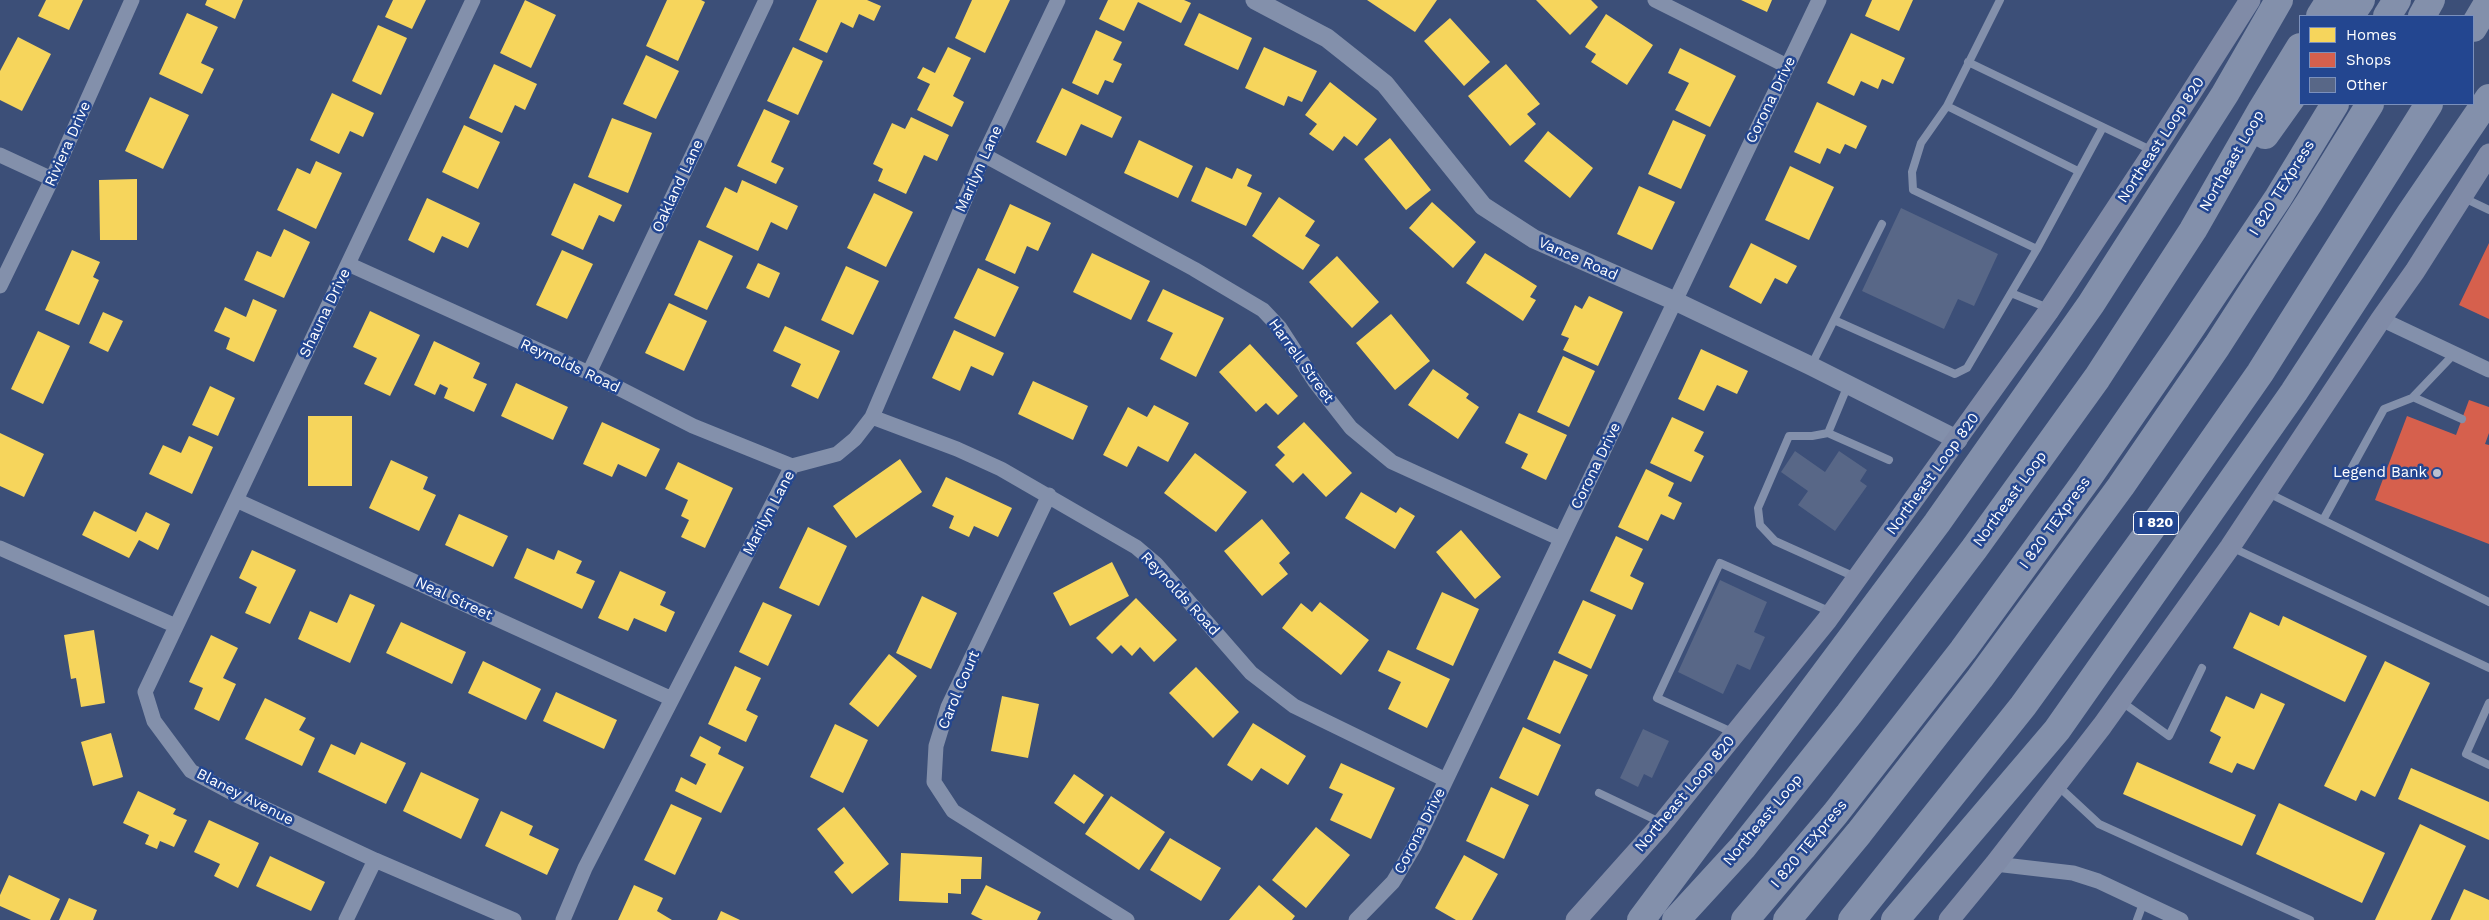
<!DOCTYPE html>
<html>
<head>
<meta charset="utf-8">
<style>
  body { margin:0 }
  #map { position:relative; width:2489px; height:920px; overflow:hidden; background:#3c4f78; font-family:"Work Sans",sans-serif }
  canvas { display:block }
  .legend { position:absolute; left:2299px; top:15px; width:175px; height:90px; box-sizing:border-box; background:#234690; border:1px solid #7b90bc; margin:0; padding:6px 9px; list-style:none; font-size:15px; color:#fff }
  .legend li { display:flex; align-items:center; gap:10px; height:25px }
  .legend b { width:25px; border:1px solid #7b90bc }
</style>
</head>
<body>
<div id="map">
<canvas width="2489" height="920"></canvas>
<ul class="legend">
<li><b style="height:14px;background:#f6d55c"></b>Homes</li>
<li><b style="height:14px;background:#d6604d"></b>Shops</li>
<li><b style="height:14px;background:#586787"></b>Other</li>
</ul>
</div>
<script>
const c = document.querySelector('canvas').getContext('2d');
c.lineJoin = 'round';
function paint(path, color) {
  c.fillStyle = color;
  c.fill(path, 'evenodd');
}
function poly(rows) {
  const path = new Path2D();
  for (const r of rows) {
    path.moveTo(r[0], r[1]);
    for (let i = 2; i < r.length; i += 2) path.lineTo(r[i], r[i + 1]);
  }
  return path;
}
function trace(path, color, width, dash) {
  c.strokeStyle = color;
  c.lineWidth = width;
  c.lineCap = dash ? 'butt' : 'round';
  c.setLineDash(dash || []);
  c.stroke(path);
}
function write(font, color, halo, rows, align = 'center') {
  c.font = font + ' "Work Sans",sans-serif';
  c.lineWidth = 5;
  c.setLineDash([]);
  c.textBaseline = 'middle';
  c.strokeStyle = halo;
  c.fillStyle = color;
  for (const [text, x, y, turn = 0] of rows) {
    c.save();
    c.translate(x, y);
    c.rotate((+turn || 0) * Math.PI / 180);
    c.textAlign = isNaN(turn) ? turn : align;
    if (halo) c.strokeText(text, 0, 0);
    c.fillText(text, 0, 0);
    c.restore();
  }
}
paint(poly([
  [46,0,83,0,69,30,38,16],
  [207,0,243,0,235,19,205,5],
  [393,0,426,0,412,29,385,17],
  [525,0,556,15,531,68,500,53],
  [667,0,701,0,705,2,678,61,646,46],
  [817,0,867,0,881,6,874,21,859,14,853,28,841,22,827,53,799,40],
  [972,0,1010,0,985,53,955,38],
  [1108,0,1184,0,1191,3,1181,23,1138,2,1124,31,1099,19],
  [1367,0,1437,0,1415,32],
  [1536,0,1591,0,1598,7,1570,35],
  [1741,0,1772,0,1767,12],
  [1872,0,1913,0,1899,31,1865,16],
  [187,13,218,27,201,63,214,69,202,94,159,74],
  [1199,13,1252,38,1238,70,1184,45],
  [1606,14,1653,45,1627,85,1591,62,1596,54,1585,47],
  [1450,18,1490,62,1464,86,1424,41],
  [378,25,407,38,381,95,352,81],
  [1096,30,1122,42,1113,60,1122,64,1113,83,1105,80,1098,95,1072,83],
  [1851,33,1905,58,1893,84,1882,79,1878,89,1861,81,1854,96,1827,83],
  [18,37,51,54,22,111,0,100,0,71],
  [793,47,823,61,798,115,767,101],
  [948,47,971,58,953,96,964,102,952,127,917,110,930,84,917,78,923,67,935,73],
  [1264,47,1317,71,1302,102,1288,96,1284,106,1245,88],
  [1680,48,1736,76,1710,127,1675,110,1689,83,1668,73],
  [646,55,679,71,656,119,623,104],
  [494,64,537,84,525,110,515,105,502,133,469,118],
  [1506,64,1540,104,1527,114,1536,124,1510,146,1468,96],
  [1330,82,1377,119,1357,146,1344,136,1333,151,1309,134,1317,124,1305,115],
  [1062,88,1122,117,1112,138,1081,124,1066,156,1036,142],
  [332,93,374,113,363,137,350,131,339,154,310,140],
  [150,97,189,115,163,169,125,151],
  [1817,102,1867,126,1856,149,1845,144,1840,154,1827,148,1820,164,1794,152],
  [764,109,790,121,771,162,784,168,776,184,737,166],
  [911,117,949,135,937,161,924,155,906,194,878,181,883,169,873,164,892,123,905,129],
  [612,118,652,133,628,193,588,177],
  [1673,120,1706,135,1681,189,1648,174],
  [464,125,500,142,478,189,442,172],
  [1548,131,1593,168,1570,198,1524,161],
  [1390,138,1431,190,1406,210,1364,159],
  [1139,140,1193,166,1178,198,1124,173],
  [316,161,342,173,316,229,277,210,297,168,310,174],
  [1790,166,1834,187,1809,240,1765,220],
  [1206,167,1232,179,1237,168,1252,175,1247,186,1262,193,1246,226,1191,201],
  [137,179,137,240,100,240,99,180],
  [742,180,798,206,787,230,771,222,758,251,706,227,725,187,737,193],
  [574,183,622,205,614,222,599,215,583,250,551,235],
  [1639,186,1675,202,1652,250,1617,234],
  [874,193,913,212,886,267,847,248],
  [1279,197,1315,221,1305,236,1320,245,1303,270,1252,236],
  [427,198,480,223,468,248,442,236,434,253,408,240],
  [1432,202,1476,242,1453,268,1409,228],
  [1010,204,1051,223,1038,251,1027,246,1015,274,985,260],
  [284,229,310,242,284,298,244,280,257,251,271,257],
  [699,240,733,256,707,310,674,295],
  [1751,243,1797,266,1787,284,1775,278,1761,304,1729,287],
  [72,250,100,262,93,277,99,280,79,325,45,310],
  [562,250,593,264,567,319,536,305],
  [1092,253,1150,281,1131,320,1073,292],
  [1485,253,1537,286,1530,297,1536,300,1523,321,1466,283],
  [1337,256,1379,302,1352,328,1309,282],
  [758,263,780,273,769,298,746,288],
  [846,266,879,281,853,335,821,320],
  [978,268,1019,287,995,337,954,318],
  [1163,289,1224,318,1196,377,1160,359,1173,333,1147,321],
  [1589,296,1623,312,1598,366,1563,350,1569,338,1561,335,1575,305,1582,309],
  [253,299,277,310,254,362,226,349,230,338,214,331,225,307,246,317],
  [669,303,707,321,684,371,645,353],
  [370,311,420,335,390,396,364,384,377,358,353,347],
  [103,312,123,321,108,352,89,343],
  [1391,314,1430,361,1395,390,1356,343],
  [785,326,840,351,818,399,791,386,801,364,773,351],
  [954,330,1004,353,993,376,971,366,960,391,932,378],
  [38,331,70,346,43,404,11,389],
  [434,341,480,363,473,378,487,384,474,412,444,398,448,388,440,384,435,395,414,385],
  [1250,344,1298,396,1278,415,1266,403,1256,412,1219,372],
  [1701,349,1748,371,1737,394,1717,385,1704,411,1678,399],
  [1563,356,1595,371,1569,427,1537,412],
  [1433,369,1469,394,1466,398,1479,407,1458,439,1408,405],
  [1033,381,1088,406,1073,440,1018,414],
  [516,383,568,407,553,440,501,416],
  [210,386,235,398,218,436,192,425],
  [1154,405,1189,423,1168,462,1138,446,1127,467,1103,455,1128,407,1147,417],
  [1519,413,1567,435,1546,480,1521,468,1528,454,1505,443],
  [308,416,352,416,352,486,308,486],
  [1672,417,1704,432,1694,451,1704,456,1691,482,1650,463],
  [602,422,660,449,646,477,618,464,612,477,583,464],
  [1304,422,1352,473,1326,497,1303,473,1293,483,1275,465,1285,455,1277,447],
  [0,433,44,454,24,497,0,486],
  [189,436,213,447,192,494,149,474,163,445,181,453],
  [1195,453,1247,492,1216,532,1164,493],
  [900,459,922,492,856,538,833,506],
  [391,460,428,477,423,489,436,495,419,531,369,508],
  [678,462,733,488,705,548,681,537,689,520,681,516,688,500,665,489],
  [1646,469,1674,483,1668,496,1682,503,1674,520,1661,514,1648,541,1618,527],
  [946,477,1012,508,998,537,974,526,969,537,949,528,954,516,932,506],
  [1361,492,1396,513,1400,507,1415,516,1395,549,1345,518],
  [94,511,136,532,146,512,170,524,158,550,139,540,129,558,82,535],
  [459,514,508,536,493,567,445,545],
  [1262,519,1290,553,1279,563,1288,574,1262,596,1224,551],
  [808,527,847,546,819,606,779,588],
  [1461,530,1501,577,1475,599,1436,552],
  [1616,536,1643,549,1630,576,1644,583,1632,610,1590,591],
  [527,548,554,560,558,550,582,561,576,573,595,581,582,609,514,578],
  [252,550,296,570,270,624,245,613,257,587,239,578],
  [1112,562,1129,596,1070,626,1053,593],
  [620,571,666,592,660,605,675,612,666,632,634,618,628,631,598,618],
  [1442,592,1479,609,1453,666,1416,649],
  [350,594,375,605,350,663,298,639,310,611,337,623],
  [922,596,957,613,931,669,896,653],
  [1136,598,1177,640,1154,662,1140,647,1132,656,1121,645,1112,654,1096,638],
  [1583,600,1616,615,1591,669,1558,653],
  [763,602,792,615,768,666,739,652],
  [1320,602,1369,640,1341,675,1282,628,1301,603,1312,612],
  [2250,612,2279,626,2283,616,2367,656,2345,702,2233,648],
  [401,622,466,652,452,684,386,653],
  [94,630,105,703,81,707,76,678,71,679,64,635],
  [211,635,238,648,223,678,236,684,219,721,194,709,203,688,189,682],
  [1388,650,1450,679,1427,728,1388,709,1401,682,1378,671],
  [889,654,917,676,878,727,849,704],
  [1554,660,1588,675,1560,734,1527,719],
  [483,661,541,689,526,720,468,693],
  [2385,661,2430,683,2375,797,2361,790,2356,801,2324,786],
  [735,666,761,678,746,710,758,716,746,742,708,724],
  [1196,667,1239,712,1213,738,1169,693],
  [556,692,617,720,604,749,543,721],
  [2261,693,2285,704,2254,770,2237,763,2232,773,2209,763,2221,737,2210,731,2226,696,2254,709],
  [1002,696,1039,704,1028,758,991,751],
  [265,698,306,718,299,730,315,738,302,766,245,739],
  [1253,723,1306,756,1288,785,1261,768,1252,781,1227,765],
  [835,724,868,740,843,793,810,777],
  [1523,727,1561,745,1538,796,1499,778],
  [111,733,123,777,93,786,81,742],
  [700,736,721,747,718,754,744,767,721,813,675,791,681,777,696,785,706,764,690,756],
  [361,742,406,763,386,804,318,772,331,744,355,755],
  [2137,762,2256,815,2242,846,2123,794],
  [1341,763,1395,788,1371,839,1330,820,1343,794,1329,788],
  [2411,768,2489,802,2489,840,2398,799],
  [421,772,479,799,461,839,403,811],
  [1074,774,1104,795,1084,824,1054,803],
  [1491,787,1529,805,1504,859,1466,841],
  [138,791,176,809,173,814,187,820,174,847,160,841,157,849,145,844,149,835,123,823],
  [1111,796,1165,832,1139,870,1085,834],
  [2279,803,2385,853,2362,903,2256,854],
  [671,804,702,818,675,875,644,860],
  [844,807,889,864,852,894,834,872,844,863,817,829],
  [501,811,533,826,529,835,559,849,547,875,485,846],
  [209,820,259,843,238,888,214,876,220,864,194,852],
  [2420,824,2466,846,2431,920,2375,920],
  [1316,827,1350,855,1306,908,1272,880],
  [1170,838,1221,868,1201,901,1150,870],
  [901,853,982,857,981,879,961,879,961,894,948,893,948,903,899,901],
  [1464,855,1498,874,1472,920,1456,920,1435,908],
  [270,856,325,882,311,911,256,886],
  [9,875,60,899,50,920,31,920,0,906,0,895],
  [634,885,663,898,657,911,672,920,618,920],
  [986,885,1041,912,1037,920,983,920,971,914],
  [1259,885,1295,916,1292,920,1229,920],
  [2464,889,2489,900,2489,920,2450,920],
  [69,898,97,910,93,920,59,920],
  [721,911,740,920,717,920]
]), '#f6d55c');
paint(poly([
  [2489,243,2489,319,2459,305],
  [2469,400,2489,407,2489,433,2485,444,2489,445,2489,544,2375,500,2407,416,2456,435]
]), '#d6604d');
paint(poly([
  [1901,208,1998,254,1974,306,1958,299,1944,329,1862,291],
  [1795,451,1825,472,1839,451,1867,470,1860,481,1867,486,1835,531,1798,505,1808,491,1781,472],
  [1720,580,1767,602,1754,632,1765,637,1750,670,1737,664,1723,694,1678,672],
  [1643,729,1669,741,1652,778,1644,774,1638,787,1620,778]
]), '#586787');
trace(poly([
  [2000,0,1947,106,1921,143,1912,172,1913,190,2037,249,2011,293],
  [1968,62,2153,151],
  [1947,106,2078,171],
  [2464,198,2489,210],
  [2037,249,2103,127],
  [1834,320,1882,224],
  [1811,366,1834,320,1955,374,1967,368,2011,293,2048,308],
  [1848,385,1828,433,1812,436,1789,436,1758,508,1760,525,1775,541,1855,577],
  [2413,397,2462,419],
  [1828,433,1889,460],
  [2266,492,2489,602],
  [2323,520,2384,409,2412,398,2454,354],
  [2231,547,2489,668],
  [2122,702,2169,736,2202,668],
  [2489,703,2466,754,2489,765],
  [1734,733,1657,698,1720,563,1831,612],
  [2057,785,2099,824,2310,920],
  [1599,793,1660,822],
  [2137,920,2144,901]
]), '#8390ab', 8);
trace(poly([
  [473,0,145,692,154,721,191,771,234,794,375,860,514,920],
  [1655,0,1787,66],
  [0,155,52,179],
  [984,155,1194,269,1263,310,1280,328,1315,382,1351,428,1392,462,1561,539],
  [348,264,589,373,693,426,792,466],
  [0,286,52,179,132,0],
  [2381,319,2489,370],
  [589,373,766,0],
  [872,417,957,449,1001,469,1136,547,1156,564,1251,673,1294,706,1446,780],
  [1049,495,948,707,936,746,934,782,953,811,1127,920],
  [236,500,672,699],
  [0,548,176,626],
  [1995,864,2073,873,2098,881,2181,920],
  [346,920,375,860],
  [563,920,585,868,792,466,837,454,855,439,872,417,984,155,1058,0],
  [1356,920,1393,882,1414,847,1819,0]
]), '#8390ab', 15);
trace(poly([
  [1255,0,1327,38,1385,84,1483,206,1534,239,1675,301,1811,366,1958,440]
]), '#8390ab', 19);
trace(poly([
  [1576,920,1660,826,1827,620,2048,312,2154,151,2250,0],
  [1949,920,1995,864,2102,726,2230,547,2381,319,2415,271,2489,154]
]), '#808ba7', 21);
trace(poly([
  [2320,16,2330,0],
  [2350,16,2361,0],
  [2387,16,2397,0],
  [2422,16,2431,0],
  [2473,28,2489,1],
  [2265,135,2300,86],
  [1641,920,1937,523,2091,304,2225,94,2279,0],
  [1676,920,1743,847,1849,714,1974,549,2097,378,2193,230,2262,109,2300,47],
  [1745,920,1835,814,1963,650,2088,478,2181,343,2278,198,2335,104],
  [1787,920,1859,833,1980,678,2121,486,2217,346,2309,203,2370,104],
  [1852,920,2023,706,2161,515,2260,373,2429,104],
  [1895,920,2057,730,2294,392,2410,214,2489,98]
]), '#8390ab', 28);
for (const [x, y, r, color] of [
  [2437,473,5,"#bbc1d0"]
]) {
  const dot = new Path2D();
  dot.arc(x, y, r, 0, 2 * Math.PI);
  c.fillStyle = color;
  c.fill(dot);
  trace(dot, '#234690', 2);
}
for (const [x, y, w] of [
  [2156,523,45]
]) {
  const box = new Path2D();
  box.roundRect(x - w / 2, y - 11.5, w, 23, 4);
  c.fillStyle = '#234690';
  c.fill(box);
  trace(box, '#fff', 1);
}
write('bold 14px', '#fff', null, [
  ["I 820",2156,523]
]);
write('15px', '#fff', '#234690', [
  ["Corona Drive",1771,100,-64],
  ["Northeast Loop 820",2161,140,-57],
  ["Riviera Drive",68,144,-66],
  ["Northeast Loop",2232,161,-60],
  ["Marilyn Lane",979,169,-66],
  ["Oakland Lane",678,186,-65],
  ["I 820 TEXpress",2282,188,-58],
  ["Vance Road",1578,259,24],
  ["Shauna Drive",325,313,-64],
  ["Harrell Street",1301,361,54],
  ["Reynolds Road",570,366,25],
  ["Corona Drive",1596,466,-64],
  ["Northeast Loop 820",1933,474,-54],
  ["Northeast Loop",2010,499,-54],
  ["Marilyn Lane",769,513,-62],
  ["I 820 TEXpress",2055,523,-54],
  ["Reynolds Road",1180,594,47],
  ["Neal Street",454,599,25],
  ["Carol Court",959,690,-67],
  ["Northeast Loop 820",1685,794,-50],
  ["Blaney Avenue",245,797,27],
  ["Northeast Loop",1763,820,-50],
  ["Corona Drive",1420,831,-63],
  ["I 820 TEXpress",1809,844,-50]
]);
write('15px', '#fff', '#234690', [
  ["Legend Bank",2427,473]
], 'right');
</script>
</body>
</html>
